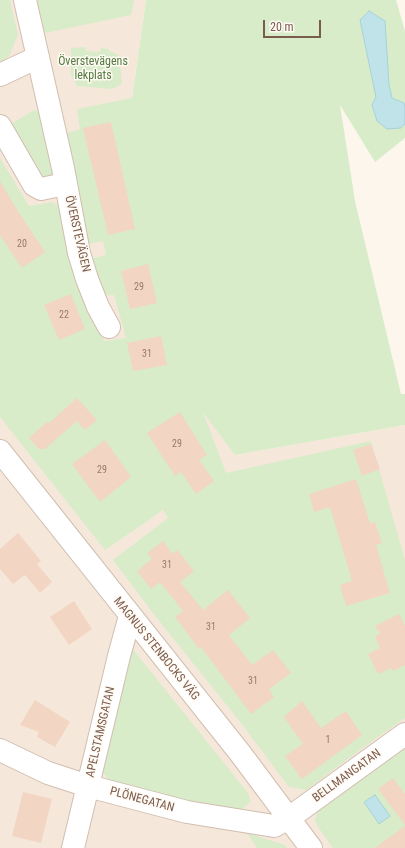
<!DOCTYPE html>
<html>
<head>
<meta charset="utf-8">
<style>
  body { margin:0 }
  #map { position:relative; width:405px; height:848px; overflow:hidden; background:#fdf6ec; font-family:"Roboto Condensed",sans-serif }
  canvas { display:block }
  .scale { position:absolute; left:263px; top:20px; width:58px; height:18px; box-sizing:border-box; border:2px solid #7a5c4d; border-top:0; padding-left:5px; font-size:12px; line-height:14px; white-space:nowrap; color:#7a5c4d; -webkit-text-stroke:3px #fffaf3; paint-order:stroke }
</style>
</head>
<body>
<div id="map">
<canvas width="405" height="848"></canvas>
<div class="scale">20 m</div>
</div>
<script>
const c = document.querySelector('canvas').getContext('2d');
c.lineJoin = 'round';
function paint(path, color) {
  c.fillStyle = color;
  c.fill(path, 'evenodd');
}
function poly(rows) {
  const path = new Path2D();
  for (const r of rows) {
    path.moveTo(r[0], r[1]);
    for (let i = 2; i < r.length; i += 2) path.lineTo(r[i], r[i + 1]);
  }
  return path;
}
function trace(path, color, width, dash) {
  c.strokeStyle = color;
  c.lineWidth = width;
  c.lineCap = dash ? 'butt' : 'round';
  c.setLineDash(dash || []);
  c.stroke(path);
}
function write(font, color, halo, rows, align = 'center') {
  c.font = font + ' "Roboto Condensed",sans-serif';
  c.lineWidth = 3;
  c.setLineDash([]);
  c.textBaseline = 'middle';
  c.strokeStyle = halo;
  c.fillStyle = color;
  for (const [text, x, y, turn = 0] of rows) {
    c.save();
    c.translate(x, y);
    c.rotate((+turn || 0) * Math.PI / 180);
    c.textAlign = isNaN(turn) ? turn : align;
    if (halo) c.strokeText(text, 0, 0);
    c.fillText(text, 0, 0);
    c.restore();
  }
}
paint(poly([
  [0,0,146,0,132,98,235,455,405,425,405,848,0,848]
]), '#f5e8da');
paint(poly([
  [0,0,10,0,18,35,9,56,0,62],
  [37,0,134,0,131,15,45,33],
  [146,0,396,0,405,31,405,138,375,162,340,105,355,201,401,394,405,394,405,425,235,455,203,412,226,473,371,441,405,560,405,718,379,736,306,790,289,787,241,723,156,617,113,560,168,518,163,510,105,550,0,417,0,158,29,206,52,202,58,205,71,251,104,341,126,338,114,295,99,296,89,259,106,255,103,241,87,244,64,134,80,129,77,109,132,98],
  [85,47,86,51,100,52,101,48,109,49,109,51,119,55,122,84,112,89,77,86,71,74,71,48],
  [34,110,39,112,54,164,55,172,53,176,42,180,11,124],
  [131,647,248,793,250,799,250,802,247,805,241,809,229,811,125,786,108,779,103,772,101,766],
  [405,749,405,848,333,848,318,827,315,820,318,810],
  [247,833,285,845,287,848,257,848]
]), '#d8ecc9');
const water = poly([
  [369,11,385,21,389,85,392,98,404,103,405,107,405,124,401,128,387,129,377,121,372,105,376,97,360,20,369,11],
  [375,795,390,816,379,824,364,802,375,795]
]);
paint(water, '#bfe3e8');
trace(water, '#a5d3da', 1);
paint(poly([
  [111,122,135,229,108,235,83,128],
  [0,181,19,213,45,252,22,268,0,235],
  [148,264,157,303,130,309,121,271],
  [71,294,85,329,59,340,44,305],
  [161,336,167,365,133,371,127,343],
  [77,398,97,420,85,430,77,421,45,449,39,449,29,438,47,422,49,423],
  [180,412,207,455,199,460,214,481,196,494,181,472,175,476,147,433],
  [105,440,131,477,100,502,72,464],
  [371,444,380,469,362,476,353,450],
  [356,479,370,523,375,522,382,543,376,545,390,593,346,606,340,585,352,581,330,507,314,512,309,494],
  [18,533,41,561,37,564,52,582,40,593,25,575,13,584,0,569,0,549],
  [163,541,173,554,177,550,194,571,180,582,203,610,228,590,250,618,229,635,252,665,273,650,291,673,269,689,274,697,251,714,201,647,199,649,175,617,183,611,160,582,151,589,137,571,152,559,147,553],
  [74,601,92,629,69,645,50,617],
  [399,614,405,626,405,665,393,671,391,668,378,674,368,654,380,648,375,637,380,633,375,626],
  [35,700,70,722,55,747,37,737,39,732,20,725],
  [302,701,321,728,346,711,362,735,302,779,285,756,303,744,284,717],
  [393,778,405,794,405,825,378,789],
  [23,792,52,799,41,843,12,836],
  [405,826,405,848,375,848]
]), '#f3d5c3');
const minor = poly([
  [25,0,63,168,79,253,87,279,98,307,109,327],
  [0,75,38,57],
  [0,126,34,185,41,189,65,184],
  [0,451,240,753,311,848],
  [0,750,48,773,88,786,187,812,274,826,289,818,405,734],
  [73,848,119,656,130,616]
]);
trace(minor, '#d1beb0', 24);
trace(minor, '#fff', 22);
write('10px', '#987a6a', null, [
  ["20",22,244],
  ["29",139,287],
  ["22",64,315],
  ["31",147,354],
  ["29",177,444],
  ["29",102,470],
  ["31",167,565],
  ["31",211,627],
  ["31",253,681],
  ["1",328,740]
]);
write('12px', '#537a41', '#fffaf3', [
  ["Överstevägens",93,62],
  ["lekplats",93,76]
]);
write('12px', '#7a5c4d', '#fffaf3', [
  ["ÖVERSTEVÄGEN",77,234,77],
  ["MAGNUS STENBOCKS VÄG",156,649,51],
  ["APELSTAMSGATAN",101,732,-77],
  ["BELLMANGATAN",347,776,-36],
  ["PLÖNEGATAN",142,800,15]
]);
</script>
</body>
</html>
